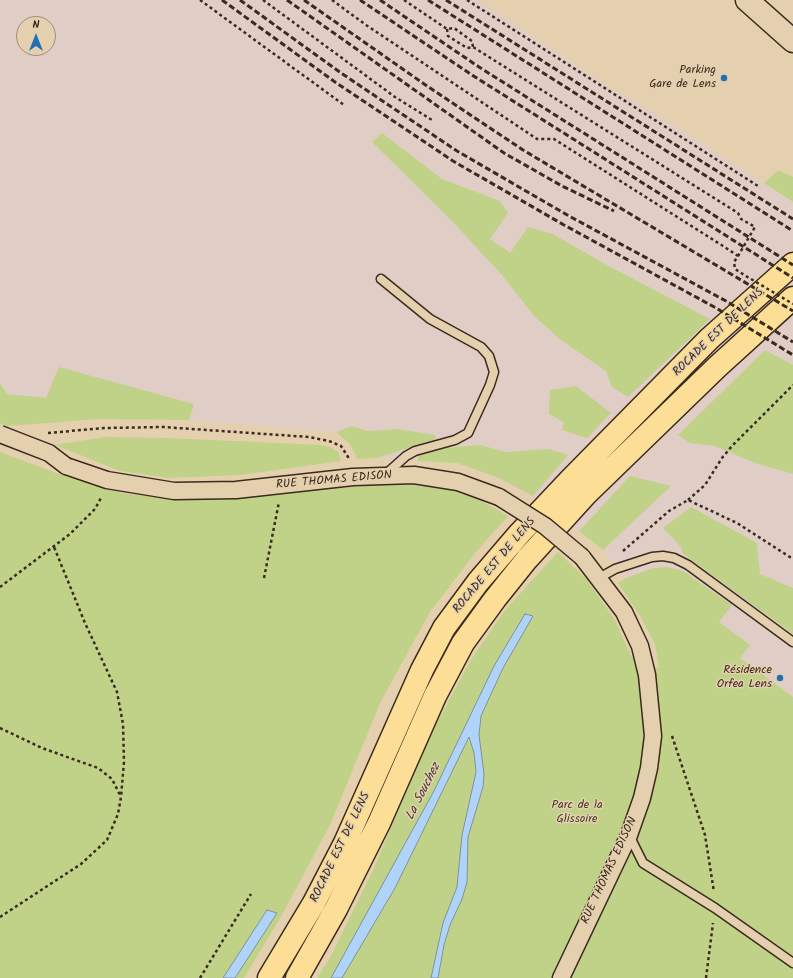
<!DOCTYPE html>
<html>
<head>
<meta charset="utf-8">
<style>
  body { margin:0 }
  #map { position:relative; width:793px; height:978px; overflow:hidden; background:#e4d0ae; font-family:Kalam,sans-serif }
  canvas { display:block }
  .north { position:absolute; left:16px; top:16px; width:40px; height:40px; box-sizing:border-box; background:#e4d0ae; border:1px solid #a08e74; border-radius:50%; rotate:0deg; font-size:11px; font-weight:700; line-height:16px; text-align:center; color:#3b2a1e }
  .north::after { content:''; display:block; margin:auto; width:14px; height:18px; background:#1f6fb2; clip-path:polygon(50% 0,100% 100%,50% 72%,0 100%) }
</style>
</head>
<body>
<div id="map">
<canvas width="793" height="978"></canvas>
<div class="north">N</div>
</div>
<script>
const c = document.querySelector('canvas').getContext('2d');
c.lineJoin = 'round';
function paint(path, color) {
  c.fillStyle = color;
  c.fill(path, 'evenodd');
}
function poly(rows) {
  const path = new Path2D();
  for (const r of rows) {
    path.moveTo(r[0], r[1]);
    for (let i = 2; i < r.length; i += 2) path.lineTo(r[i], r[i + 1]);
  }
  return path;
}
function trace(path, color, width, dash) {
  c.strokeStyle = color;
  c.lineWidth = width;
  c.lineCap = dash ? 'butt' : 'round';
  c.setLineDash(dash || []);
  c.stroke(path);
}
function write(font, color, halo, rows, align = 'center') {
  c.font = font + ' Kalam,sans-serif';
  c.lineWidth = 3;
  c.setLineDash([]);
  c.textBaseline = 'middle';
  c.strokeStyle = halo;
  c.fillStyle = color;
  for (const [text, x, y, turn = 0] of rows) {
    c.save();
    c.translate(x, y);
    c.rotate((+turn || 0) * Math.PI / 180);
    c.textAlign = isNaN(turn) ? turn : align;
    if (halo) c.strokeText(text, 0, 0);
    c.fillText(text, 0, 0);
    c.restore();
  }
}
paint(poly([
  [0,0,478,0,606,85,666,120,793,202,793,749,723,700,603,550,533,496,499,478,457,463,377,458,357,459,350,444,336,432,189,420,100,419,7,426,0,423],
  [24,24,48,24,48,48,24,48]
]), '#e0cec6');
paint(poly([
  [382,133,442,179,500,201,508,213,490,239,510,253,528,227,553,234,603,263,710,319,628,397,612,387,606,371,561,340,534,316,502,275,451,220,372,142],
  [778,170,793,177,793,202,764,183],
  [765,350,793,365,793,474,755,463,715,446,690,443,678,435],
  [59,367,194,404,189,420,100,419,7,426,0,423,0,383,7,394,46,398],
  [576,386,611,413,587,438,562,430,564,422,549,414,550,390],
  [352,426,368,431,397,429,435,435,436,439,377,458,357,459,350,444,336,432],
  [104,437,168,438,321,445,330,447,338,452,341,461,240,475,169,478,120,471,55,445],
  [480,445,506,452,549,449,568,455,533,496,499,478,457,463,418,461,418,454,444,448],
  [0,452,56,473,123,493,180,500,232,499,385,483,435,486,471,495,508,516,476,552,430,612,380,703,331,823,282,915,244,978,235,978,276,913,267,910,223,978,0,978],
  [630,476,671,486,603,550,579,531],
  [691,507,757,543,760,574,793,588,793,634,682,553,681,547,663,528],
  [558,552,587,580,615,620,631,656,659,669,655,644,640,616,618,583,626,578,653,568,668,567,683,571,732,605,719,622,750,645,740,658,793,697,793,978,317,978,331,956,373,870,434,728,470,661,506,609]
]), '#c0d287');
const water = poly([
  [525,614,533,616,503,668,481,716,479,735,484,774,483,787,468,837,467,882,462,899,450,925,444,945,438,978,431,978,443,923,457,887,462,835,476,772,474,753,469,737,395,888,342,978,331,978,434,791,494,666,525,614],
  [267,910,277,913,235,978,223,978,267,910]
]);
paint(water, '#b0d4f9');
trace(water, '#8190a1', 1);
const lane = poly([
  [381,279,430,319,481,347,489,356,494,372,490,385,468,433,455,440,415,451,406,456,386,474],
  [599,578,615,569,652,557,663,556,674,558,688,565,793,642],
  [629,835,643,863,715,908,793,963]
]);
const street = poly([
  [66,466,107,480,174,491,236,490,353,477,414,475,458,482,499,497],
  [561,978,629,835,642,798,649,768,653,736,647,675,640,646,624,612,582,557]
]);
const secondary = poly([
  [747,0,793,41]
]);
const highway = poly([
  [269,978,314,903,345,843,422,670,444,628,478,582,520,533,571,479,709,339,793,264],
  [297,978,336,909,379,823,435,696,463,643,495,599,527,559,586,494,717,367,793,298]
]);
trace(lane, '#3b2a1e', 11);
trace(street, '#3b2a1e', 19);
trace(secondary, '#3b2a1e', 25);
trace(highway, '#3b2a1e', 25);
trace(poly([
  [200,0,344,105],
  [263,0,395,97,432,120],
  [332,0,366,25,537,139,554,139,723,246,738,256,734,262,735,269,749,278],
  [404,0,447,29,454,28,472,41,473,47],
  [467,0,758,186],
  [447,29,448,36,467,48,473,47,738,213,741,219,755,227,738,256],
  [48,433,104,428,163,427,309,437,329,441,341,446,350,460],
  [688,500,705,485,722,458,732,446,793,385],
  [623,551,669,511,688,500,737,523,793,559],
  [264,578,279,502],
  [0,587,70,534,95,509,102,496],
  [0,728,42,748,98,768,112,779,121,797],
  [672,736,705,835,714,892],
  [0,917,81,864,107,840,118,814,121,797,124,762,123,724,117,692,85,623,54,547],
  [200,978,251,894],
  [706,978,713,923]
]), '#3b2a1e', 2.5, [3, 3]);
trace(lane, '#e4d0ae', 8);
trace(street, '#e4d0ae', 16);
trace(secondary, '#e4d0ae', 22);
trace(highway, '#fcde96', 22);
trace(poly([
  [222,0,335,82,453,161,564,225,716,308,793,355],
  [240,0,341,73,457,151,569,216,726,301,793,342],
  [287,0,504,153,562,186,614,211],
  [304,0,427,86,523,150,793,311],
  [360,0,472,75,793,278],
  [380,0,479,67,793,265],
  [428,0,793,231],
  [446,0,793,219]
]), '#3b2a1e', 3, [6, 3]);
const streetBridge = poly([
  [0,434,49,453,66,466],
  [499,497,545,526,582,557]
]);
trace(streetBridge, '#3b2a1e', 19, []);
trace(poly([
  [751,279,793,304]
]), '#3b2a1e', 2.5, [3, 3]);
trace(streetBridge, '#e4d0ae', 16);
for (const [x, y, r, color] of [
  [724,78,4,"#1f6fb2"],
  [780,678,4,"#1f6fb2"]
]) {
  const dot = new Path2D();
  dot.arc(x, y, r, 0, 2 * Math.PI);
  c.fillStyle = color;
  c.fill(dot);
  trace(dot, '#e4d0ae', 1.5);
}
write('12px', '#3b2a1e', '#e4d0ae', [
  ["Parking",716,71],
  ["Gare de Lens",716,85],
  ["Résidence",772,671],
  ["Orfea Lens",772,685]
], 'right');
write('12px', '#3b2a1e', '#e4d0ae', [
  ["ROCADE EST DE LENS",719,333,-44],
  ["RUE THOMAS EDISON",334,481,-5],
  ["ROCADE EST DE LENS",495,566,-50],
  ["ROCADE EST DE LENS",341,848,-64],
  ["RUE THOMAS EDISON",610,871,-65]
]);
write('12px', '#483b28', '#e4d0ae', [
  ["Parc de la",577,806],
  ["Glissoire",577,820]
]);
write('italic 13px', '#473b34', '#e4d0ae', [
  ["La Souchez",424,792,-63]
]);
</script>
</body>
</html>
